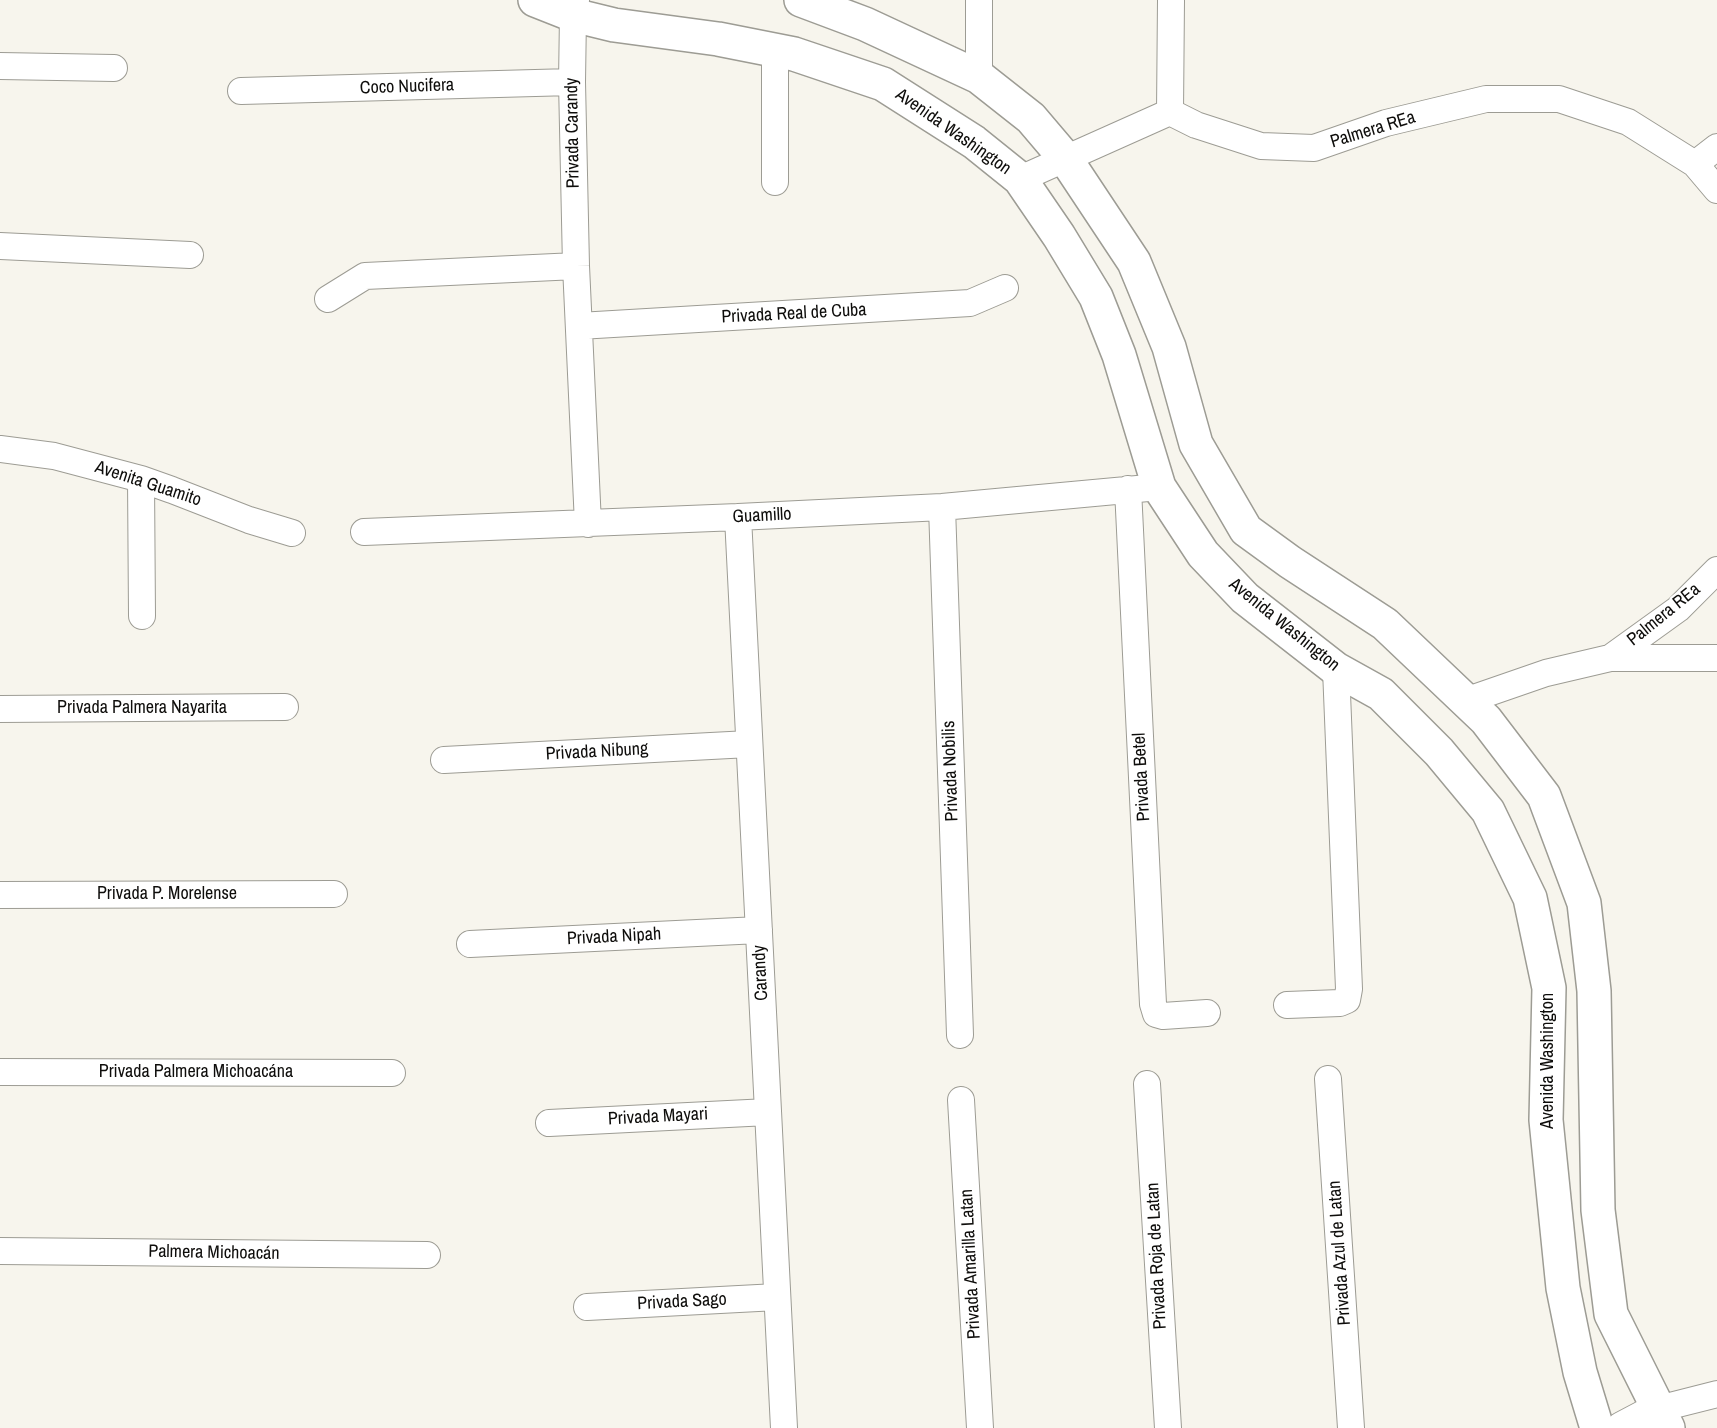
<!DOCTYPE html>
<html>
<head>
<meta charset="utf-8">
<style>
  body { margin:0 }
  canvas { display:block; background:#f7f5ed }
</style>
</head>
<body>
<canvas width="1717" height="1428"></canvas>
<script>
const c = document.querySelector('canvas').getContext('2d');
c.lineJoin = 'round';
function poly(rows) {
  const path = new Path2D();
  for (const r of rows) {
    path.moveTo(r[0], r[1]);
    for (let i = 2; i < r.length; i += 2) path.lineTo(r[i], r[i + 1]);
  }
  return path;
}
function trace(path, color, width, dash) {
  c.strokeStyle = color;
  c.lineWidth = width;
  c.lineCap = dash ? 'butt' : 'round';
  c.setLineDash(dash || []);
  c.stroke(path);
}
function write(font, color, halo, rows, align = 'center') {
  c.font = font + ' "Archivo Narrow",sans-serif';
  c.lineWidth = 4.5;
  c.setLineDash([]);
  c.textBaseline = 'middle';
  c.strokeStyle = halo;
  c.fillStyle = color;
  for (const [text, x, y, turn = 0] of rows) {
    c.save();
    c.translate(x, y);
    c.rotate((+turn || 0) * Math.PI / 180);
    c.textAlign = isNaN(turn) ? turn : align;
    if (halo) c.strokeText(text, 0, 0);
    c.fillText(text, 0, 0);
    c.restore();
  }
}
const minor = poly([
  [576,0,573,15,572,82,576,266,588,524],
  [979,0,979,77],
  [775,50,775,182],
  [0,66,114,68],
  [241,91,572,82],
  [1170,112,1171,0],
  [1695,164,1717,147],
  [1020,179,1170,112,1196,125,1261,146,1314,148,1386,123,1486,99,1559,99,1628,122,1695,164,1717,190],
  [0,246,190,255],
  [328,299,365,276,576,266],
  [579,326,970,303,1005,288],
  [0,449,54,456,141,479,172,490,249,520,292,533],
  [141,479,142,616],
  [1128,489,1153,1004,1156,1014,1163,1016,1207,1013],
  [942,507,960,1035],
  [738,517,784,1428],
  [364,532,738,517,942,507,1159,487],
  [1610,658,1678,609,1717,570],
  [1465,701,1546,673,1610,658,1717,658],
  [0,709,285,707],
  [444,760,749,744],
  [0,895,334,894],
  [470,944,759,930],
  [1287,1005,1340,1003,1347,1000,1349,989,1336,669],
  [0,1072,392,1073],
  [1328,1079,1351,1428],
  [1147,1084,1168,1428],
  [961,1100,980,1428],
  [549,1123,768,1112],
  [0,1251,427,1255],
  [587,1307,777,1297],
  [1658,1409,1717,1394]
]);
const tertiary = poly([
  [1622,1428,1658,1409]
]);
const secondary = poly([
  [535,0,573,15,614,25,718,39,794,54,883,84,974,142,1020,179,1059,236,1096,297,1119,355,1159,487,1203,554,1245,598,1336,669,1381,694,1439,752,1488,811,1530,898,1549,988,1546,1120,1563,1288,1580,1372,1597,1428],
  [801,0,865,24,979,77,1031,118,1065,158,1134,262,1169,347,1196,444,1246,530,1290,562,1385,624,1486,720,1544,796,1584,903,1594,991,1598,1210,1611,1314,1668,1428]
]);
trace(minor, '#9d9c94', 28);
trace(tertiary, '#9d9c94', 34);
trace(secondary, '#9d9c94', 36);
trace(minor, '#fff', 26);
trace(tertiary, '#fff', 32);
trace(secondary, '#fff', 33);
write('18px', '#0e0d0b', '#fff', [
  ["Coco Nucifera",407,87,-2],
  ["Palmera REa",1373,130,-17],
  ["Avenida Washington",953,132,35],
  ["Privada Carandy",573,133,-91],
  ["Privada Real de Cuba",794,314,-3],
  ["Avenita Guamito",148,484,18],
  ["Guamillo",762,516,-3],
  ["Palmera REa",1664,615,-39],
  ["Avenida Washington",1284,625,39],
  ["Privada Palmera Nayarita",142,708],
  ["Privada Nibung",597,752,-3],
  ["Privada Nobilis",951,771,-92],
  ["Privada Betel",1142,777,-93],
  ["Privada P. Morelense",167,894],
  ["Privada Nipah",614,937,-3],
  ["Carandy",761,973,-93],
  ["Avenida Washington",1548,1061,-90],
  ["Privada Palmera Michoacána",196,1072],
  ["Privada Mayari",658,1117,-3],
  ["Palmera Michoacán",214,1253,1],
  ["Privada Azul de Latan",1340,1253,-94],
  ["Privada Roja de Latan",1157,1256,-93],
  ["Privada Amarilla Latan",971,1264,-93],
  ["Privada Sago",682,1302,-3]
]);
</script>
</body>
</html>
